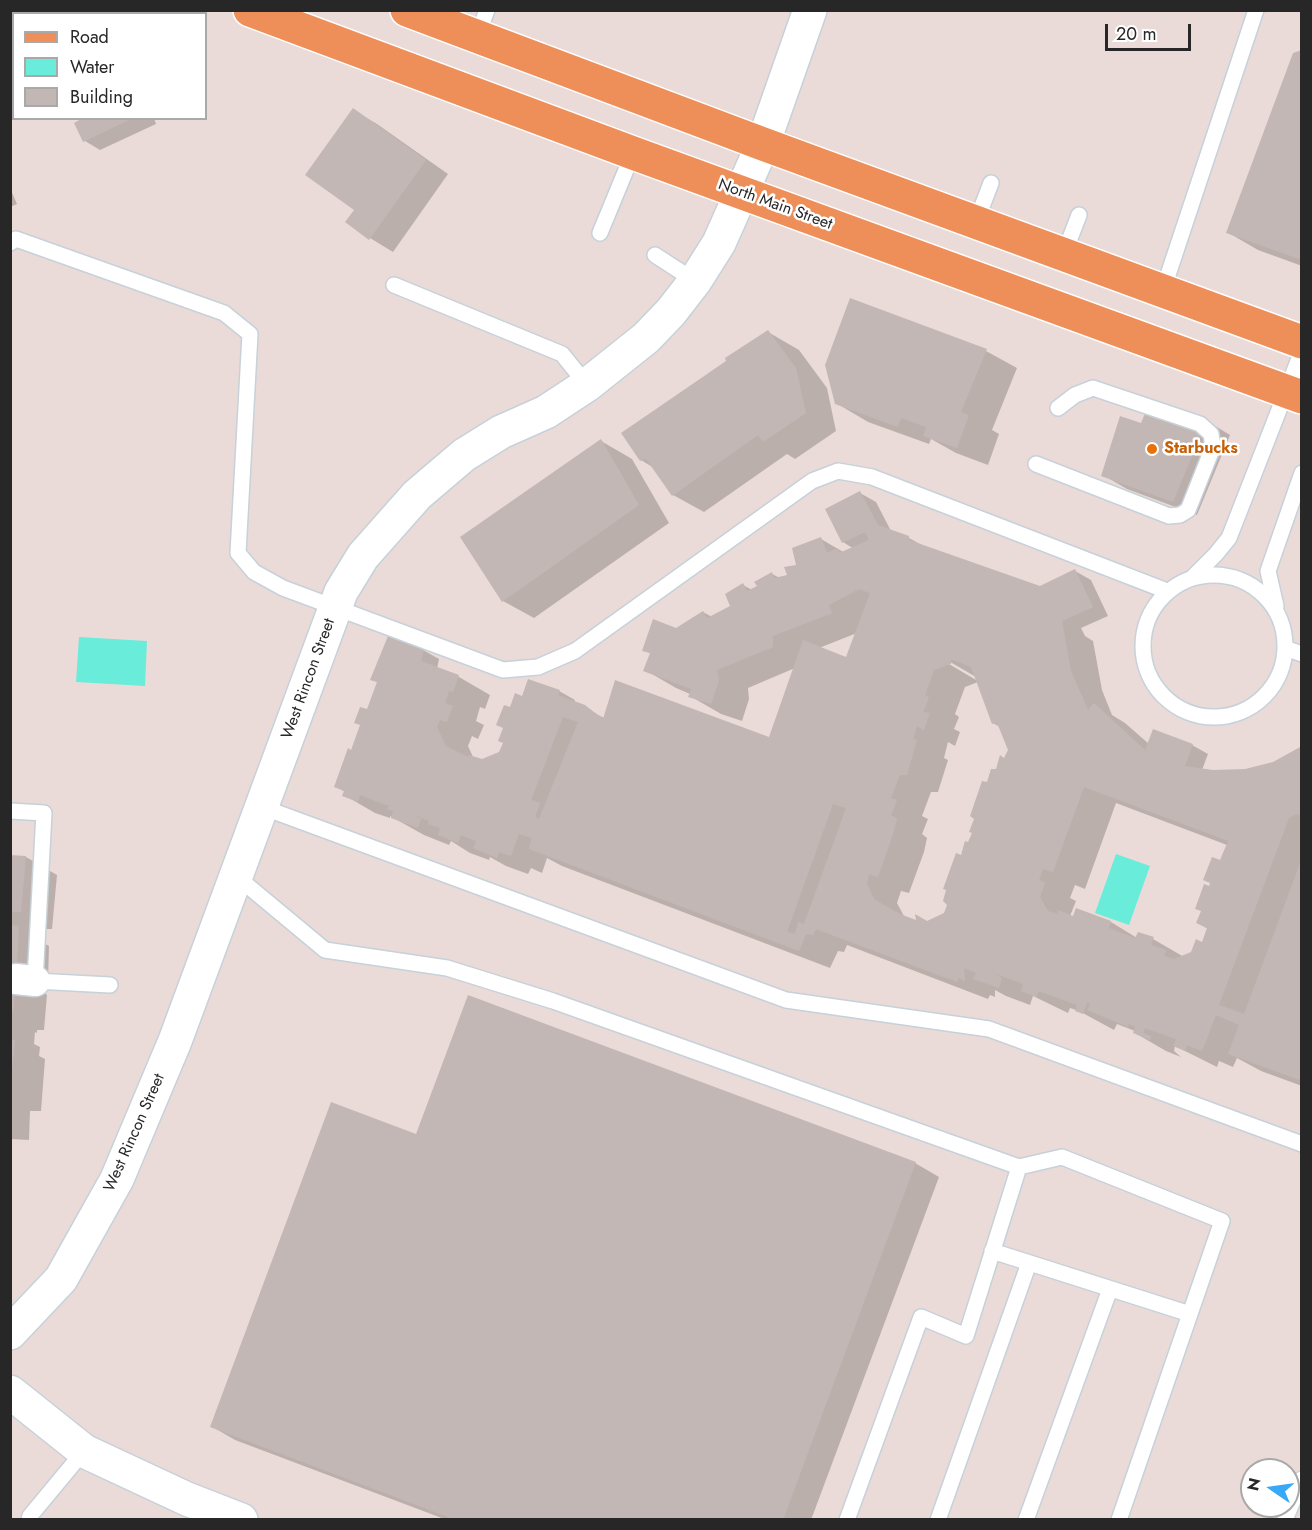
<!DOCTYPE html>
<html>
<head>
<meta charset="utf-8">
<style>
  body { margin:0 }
  #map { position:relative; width:1312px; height:1530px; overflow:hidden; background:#eadbd8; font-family:Jost,sans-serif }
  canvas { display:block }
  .frame { position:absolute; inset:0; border:12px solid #272727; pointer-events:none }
  .legend { position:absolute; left:12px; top:12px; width:195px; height:108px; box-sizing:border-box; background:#fff; border:2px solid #a9a9a9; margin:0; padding:8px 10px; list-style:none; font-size:18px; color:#272727 }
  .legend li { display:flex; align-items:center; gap:12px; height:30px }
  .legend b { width:30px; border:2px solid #a9a9a9 }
  .north { position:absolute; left:1240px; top:1458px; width:60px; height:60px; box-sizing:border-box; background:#fff; border:2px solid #a9a9a9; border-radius:50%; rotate:283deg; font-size:16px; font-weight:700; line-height:24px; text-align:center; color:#272727 }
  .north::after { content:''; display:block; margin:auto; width:21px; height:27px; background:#37a9f7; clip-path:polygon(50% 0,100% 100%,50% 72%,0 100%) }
  .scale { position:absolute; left:1105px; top:24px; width:86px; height:27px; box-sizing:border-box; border:3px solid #272727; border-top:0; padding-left:8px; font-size:18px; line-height:21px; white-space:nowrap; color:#272727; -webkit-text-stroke:4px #fff; paint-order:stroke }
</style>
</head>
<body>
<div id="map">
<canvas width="1312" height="1530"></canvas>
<div class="frame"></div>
<ul class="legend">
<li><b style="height:8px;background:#ee8e58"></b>Road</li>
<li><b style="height:16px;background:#6aecda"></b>Water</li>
<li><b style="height:16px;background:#c2b7b4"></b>Building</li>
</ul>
<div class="north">N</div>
<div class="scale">20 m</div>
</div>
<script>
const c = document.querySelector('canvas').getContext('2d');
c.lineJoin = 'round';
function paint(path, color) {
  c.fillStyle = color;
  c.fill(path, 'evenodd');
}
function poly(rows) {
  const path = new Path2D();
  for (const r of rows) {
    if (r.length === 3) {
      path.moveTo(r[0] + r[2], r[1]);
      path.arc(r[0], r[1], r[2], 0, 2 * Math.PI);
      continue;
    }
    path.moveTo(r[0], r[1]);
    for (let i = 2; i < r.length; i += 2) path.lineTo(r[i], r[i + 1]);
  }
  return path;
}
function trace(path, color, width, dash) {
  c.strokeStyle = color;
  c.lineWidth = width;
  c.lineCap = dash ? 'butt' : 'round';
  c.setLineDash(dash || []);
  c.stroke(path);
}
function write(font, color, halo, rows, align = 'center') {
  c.font = font + ' Jost,sans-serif';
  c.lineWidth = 5;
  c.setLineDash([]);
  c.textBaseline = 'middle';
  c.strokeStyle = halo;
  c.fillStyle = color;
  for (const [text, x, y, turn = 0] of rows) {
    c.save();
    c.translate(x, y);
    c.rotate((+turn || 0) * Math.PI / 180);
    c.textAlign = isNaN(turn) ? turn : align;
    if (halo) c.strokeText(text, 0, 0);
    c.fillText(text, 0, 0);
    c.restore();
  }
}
paint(poly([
  [79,637,147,641,145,686,76,682],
  [1116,854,1150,866,1129,925,1095,913]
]), '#6aecda');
paint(poly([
  [1302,52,1302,266,1258,250,1227,232],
  [353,110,377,124,448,174,393,252,370,238,356,209],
  [84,118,154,118,156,124,100,150,85,141],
  [10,188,17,204,10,207],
  [768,332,799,350,827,388,836,431,795,459,787,454,704,512,673,495,654,468,641,460,728,362],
  [986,351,1017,368,992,430,999,434,988,465,956,453,931,439,929,444,868,422,836,403],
  [1207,421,1230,435,1197,515,1127,489,1103,475,1141,424],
  [601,441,632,459,669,523,534,618,503,601],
  [860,493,876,502,891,531,909,538,927,548,1039,588,1075,571,1091,580,1108,616,1081,628,1085,636,1093,641,1102,690,1112,715,1125,723,1149,744,1192,745,1208,754,1202,770,1213,771,1245,770,1274,763,1302,747,1302,1086,1261,1071,1237,1058,1233,1067,1219,1061,1217,1067,1175,1046,1174,1051,1181,1057,1166,1051,1135,1033,1135,1031,1117,1024,1114,1030,1079,1011,1070,1008,1068,1013,1033,996,1030,1005,1006,996,995,990,995,997,990,995,988,999,847,945,844,952,838,951,830,968,562,866,547,858,542,873,531,868,528,874,506,866,490,857,489,860,470,853,451,841,449,845,424,835,390,816,390,818,375,813,344,795,345,792,336,786,352,752,378,683,372,679,423,650,439,659,437,669,459,677,490,695,485,709,480,707,476,721,484,725,478,739,472,736,468,746,474,759,482,761,501,753,511,709,523,697,559,691,575,700,574,702,604,718,770,739,795,668,748,688,749,699,742,721,721,714,690,696,690,694,676,688,645,670,651,654,644,650,703,612,712,617,732,607,743,585,752,590,759,587,772,574,780,578,790,575,821,539,845,553,854,549,843,542,827,510],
  [857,633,847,659,819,648],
  [945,659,976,677,976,680,944,661],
  [978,682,993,723,1000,727,1010,750,988,784,969,844,962,857,945,915,927,923,905,918,897,903,901,891,909,893,924,852,927,838,922,834,928,819,922,816,931,792,938,792,948,760,944,758,948,742,955,746,960,732,954,729,959,717,955,714,965,687],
  [1116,803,1227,845,1198,923,1208,929,1203,943,1192,953,1184,957,1153,939,1137,938,1111,922,1070,916,1076,901,1070,898,1075,885,1085,889],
  [10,856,26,857,57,875,52,929,43,929,42,942,49,946,48,982,43,992,47,995,44,1030,37,1030,37,1033,35,1032,34,1044,40,1047,39,1056,45,1059,41,1111,30,1111,29,1140,10,1139],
  [417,1136,915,1163,939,1177,811,1520,447,1520,235,1440,211,1426]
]), '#0003');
paint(poly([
  [1302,50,1302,260,1226,233,1293,53],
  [353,108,426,160,369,240,345,222,354,210,305,175],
  [83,118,133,118,83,142,74,123],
  [850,298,987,349,961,412,969,415,957,448,923,436,926,427,901,418,898,427,835,404,825,365],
  [768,330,796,368,806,413,763,442,758,435,672,496,646,459,640,461,621,433,726,361,725,358],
  [1151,399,1207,420,1173,502,1101,476,1120,416,1141,423],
  [601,439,639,505,502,602,460,537],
  [860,491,878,525,909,536,909,540,1040,586,1075,569,1093,607,1062,621,1071,671,1088,710,1094,703,1145,750,1153,729,1193,744,1185,766,1213,770,1245,769,1273,762,1302,746,1302,816,1296,814,1289,818,1219,1005,1244,1014,1302,858,1302,1081,1228,1054,1239,1025,1216,1015,1202,1051,1187,1045,1185,1051,1173,1046,1176,1039,1145,1028,1143,1033,1151,1036,1150,1040,1133,1033,1135,1027,1129,1024,1128,1027,1087,1010,1090,1004,1087,1002,1083,1014,1075,1011,1077,1005,1039,991,1036,997,1021,991,1023,984,996,974,1002,978,999,988,973,979,976,973,964,968,965,981,959,978,957,982,816,929,813,935,806,934,799,951,529,849,532,838,519,834,511,856,499,852,497,858,473,848,476,841,461,835,458,843,438,835,440,828,428,824,429,821,414,815,421,819,418,828,391,818,393,811,387,809,389,806,360,795,358,802,342,796,344,791,334,787,348,748,351,750,360,725,354,723,360,707,367,709,377,682,370,680,388,636,424,648,421,661,459,675,453,692,449,691,445,703,453,706,447,722,440,720,437,727,446,746,468,757,469,755,482,759,499,752,503,743,498,741,503,728,496,725,504,705,510,707,515,693,522,696,528,679,560,690,558,695,585,705,603,719,615,680,769,737,803,640,846,657,870,593,859,589,829,605,832,613,773,636,773,647,717,670,719,680,711,704,688,697,691,689,643,671,650,653,642,651,653,619,676,628,703,611,707,618,730,606,725,594,743,583,747,591,757,586,754,582,772,572,774,578,787,575,784,567,796,565,792,548,821,537,827,553,838,548,839,553,869,540,865,532,842,543,825,509],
  [951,659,971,667,992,724,997,723,1008,750,1004,758,1000,755,996,769,991,769,987,782,982,781,970,816,974,819,969,832,972,833,968,842,965,841,961,855,956,853,943,889,946,890,943,901,947,905,944,913,927,921,915,914,916,920,900,914,875,900,867,884,869,874,878,877,893,834,897,819,891,815,897,800,891,798,900,775,907,775,917,740,913,739,917,726,924,730,930,713,923,712,929,697,925,695,934,670,951,664],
  [563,717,578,722,539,819,535,817,540,803,531,800],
  [1084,787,1228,841,1220,860,1212,857,1203,880,1210,883,1209,886,1204,884,1195,909,1201,911,1196,923,1207,928,1202,942,1196,939,1191,952,1174,959,1164,956,1166,950,1151,945,1154,937,1138,932,1135,938,1109,928,1111,921,1076,908,1073,916,1058,910,1057,914,1048,911,1040,897,1045,882,1039,880,1043,869,1053,872],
  [833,804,846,808,804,924,798,922,795,934,787,932],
  [10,855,26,856,21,912,10,912],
  [10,925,19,926,17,965,13,964,13,975,16,975,13,1013,10,1013],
  [468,995,916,1162,783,1520,456,1520,210,1427,331,1102,416,1134],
  [10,1040,15,1040,12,1071,10,1071]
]), '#c2b7b4');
const lane = poly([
  [477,37,487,10],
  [976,222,991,183],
  [600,233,633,153],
  [10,243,16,239,224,313,250,334,238,553,254,572,283,588,503,670,538,667,575,651,812,481,838,471,872,477,1167,591],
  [1064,254,1079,215],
  [655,255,695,281],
  [394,285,562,354,587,385],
  [1163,290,1256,10],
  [1036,464,1169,516,1180,515,1188,510,1213,447,1211,434,1200,424,1093,388,1075,395,1058,408],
  [1214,646,71],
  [1192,578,1216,554,1229,538,1302,351],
  [1276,606,1268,571,1302,473],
  [1285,648,1302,654],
  [262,807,786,1000,989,1029,1302,1144],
  [10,811,44,813,35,981,110,985],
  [236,876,325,950,447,968,553,1001,1019,1167,1062,1157,1222,1221,1119,1520],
  [992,1251,1190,1314],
  [29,1520,30,1516,84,1451],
  [847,1520,921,1317,966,1336,1019,1167],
  [938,1520,1029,1263],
  [1026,1520,1110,1289],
  [1285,1520,1302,1479]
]);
const street = poly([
  [16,979,35,981]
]);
const secondary = poly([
  [10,1333,61,1279,117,1179,175,1041,341,592,363,556,417,495,464,455,501,432,546,412,587,385,646,338,671,312,695,281,719,243,763,144,810,10],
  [10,1392,84,1451,187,1499,241,1520]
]);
const primary = poly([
  [250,10,633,153,1302,397],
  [407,10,763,144,1302,342],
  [77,14,85,10],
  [10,38,14,37]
]);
trace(lane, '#c6d1d9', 18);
trace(street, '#c6d1d9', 33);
trace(secondary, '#c6d1d9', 36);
trace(primary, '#fff', 36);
trace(lane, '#fff', 15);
trace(street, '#fff', 30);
trace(secondary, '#fff', 33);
trace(primary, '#ee8e58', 33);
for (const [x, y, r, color] of [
  [1152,449,6,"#e8710a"]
]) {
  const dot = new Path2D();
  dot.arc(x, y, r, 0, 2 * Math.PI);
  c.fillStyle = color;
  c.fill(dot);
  trace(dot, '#fff', 2);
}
write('16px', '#272727', '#fff', [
  ["North Main Street",775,205,20],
  ["West Rincon Street",309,679,-70],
  ["West Rincon Street",135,1133,-66]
]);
write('bold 16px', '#c56008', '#fff', [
  ["Starbucks",1164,449]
], 'left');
</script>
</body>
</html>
